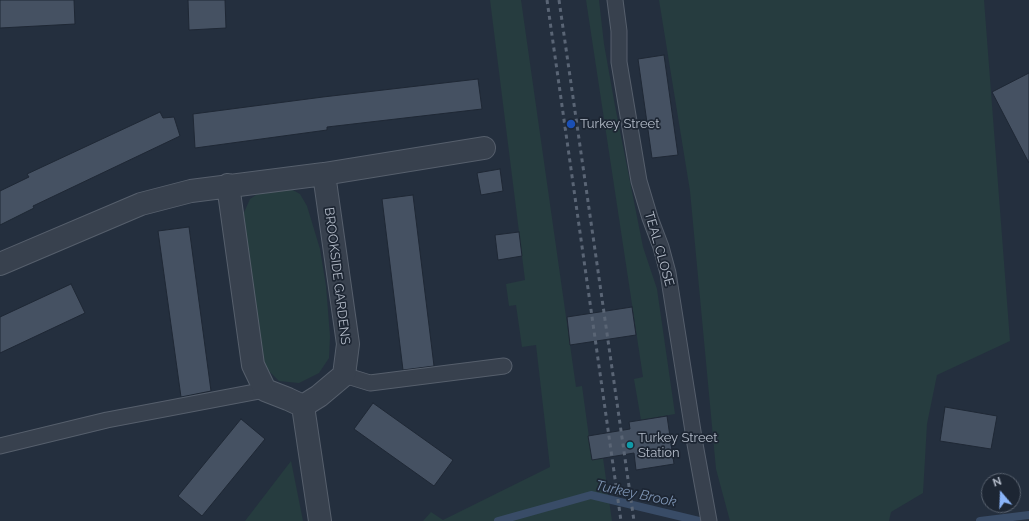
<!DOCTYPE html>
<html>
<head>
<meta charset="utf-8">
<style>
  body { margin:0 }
  #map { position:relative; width:1029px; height:521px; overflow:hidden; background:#242f3e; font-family:Raleway,sans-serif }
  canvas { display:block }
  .north { position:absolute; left:981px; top:473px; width:40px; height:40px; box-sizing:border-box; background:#1d2633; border:1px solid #59626f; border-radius:50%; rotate:341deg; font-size:11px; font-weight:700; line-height:16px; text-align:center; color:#b4bcc9 }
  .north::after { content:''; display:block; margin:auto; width:14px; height:18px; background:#8ab4f8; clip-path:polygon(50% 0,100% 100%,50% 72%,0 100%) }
</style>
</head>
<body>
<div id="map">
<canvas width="1029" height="521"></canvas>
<div class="north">N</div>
</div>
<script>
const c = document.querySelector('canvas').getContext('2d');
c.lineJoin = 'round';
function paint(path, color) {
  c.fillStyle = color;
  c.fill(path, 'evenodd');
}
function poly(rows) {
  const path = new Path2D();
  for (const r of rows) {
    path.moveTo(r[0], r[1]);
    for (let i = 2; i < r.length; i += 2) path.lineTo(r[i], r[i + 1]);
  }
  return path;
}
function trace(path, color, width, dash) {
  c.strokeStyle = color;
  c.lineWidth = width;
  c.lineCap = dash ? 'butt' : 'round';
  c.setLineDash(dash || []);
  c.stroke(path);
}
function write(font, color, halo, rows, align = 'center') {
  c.font = font + ' Raleway,sans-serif';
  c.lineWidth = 3.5;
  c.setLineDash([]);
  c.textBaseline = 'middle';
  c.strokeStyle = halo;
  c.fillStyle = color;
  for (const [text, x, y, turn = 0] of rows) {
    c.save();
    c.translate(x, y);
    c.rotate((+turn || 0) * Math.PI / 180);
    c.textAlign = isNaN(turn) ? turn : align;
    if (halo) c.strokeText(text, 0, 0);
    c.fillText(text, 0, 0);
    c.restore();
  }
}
paint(poly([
  [490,0,521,0,576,387,582,386,592,459,603,458,612,521,423,521,431,512,443,520,550,467,536,345,522,347,516,305,509,306,506,284,525,280],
  [586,0,599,0,604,44,615,106,643,247,657,289,675,414,641,420,634,379,643,377],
  [659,0,984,0,1010,341,937,375,927,424,923,493,891,512,889,521,730,521,716,469,690,191],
  [265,189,291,189,300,194,307,206,320,249,326,286,330,336,329,358,319,373,299,383,279,381,266,368,259,347,242,217,250,199],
  [291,461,303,521,245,521]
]), '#263c3f');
trace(poly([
  [498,521,591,495,699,521],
  [980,521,1029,515]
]), '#394c67', 8);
const building = poly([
  [0,0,74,0,75,24,0,28,0,0],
  [188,0,225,0,226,28,189,30,188,0],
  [664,55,678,155,652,158,638,59,664,55],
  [1029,73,1029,163,992,92,1029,73],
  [478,79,482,109,327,127,327,130,195,148,193,114,323,97,478,79],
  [160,112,163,118,174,117,180,136,33,206,34,208,0,225,0,191,29,177,27,174,160,112],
  [500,169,503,191,481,195,477,173,500,169],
  [413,195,434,366,403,370,382,199,413,195],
  [189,227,211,391,181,397,158,231,189,227],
  [519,232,522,256,498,260,495,235,519,232],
  [71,284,85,313,0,353,0,317,71,284],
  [632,307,636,335,570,345,567,317,632,307],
  [373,403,453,460,434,486,354,429,373,403],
  [945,407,997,416,991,449,940,441,945,407],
  [667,416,674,464,636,470,634,453,592,460,588,436,630,429,629,422,667,416],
  [241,419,265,439,202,516,178,496,241,419]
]);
paint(building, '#455162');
trace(building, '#1f2835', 1);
const service = poly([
  [615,0,619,31,619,62,639,181,650,218,661,247,668,273,695,444,709,521],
  [344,375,370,383,504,366],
  [0,446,107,420,265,390]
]);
const minor = poly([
  [228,185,253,365,265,390,288,399,303,406,320,521],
  [0,264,141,204,191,191,324,174,484,148],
  [303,406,319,396,344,375,348,344,324,174]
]);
trace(service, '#565f6c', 17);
trace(minor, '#565f6c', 24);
trace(service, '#38414e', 15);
trace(minor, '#38414e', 22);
trace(poly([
  [547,0,621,521],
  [559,0,634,521]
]), '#5a6575', 3, [4, 4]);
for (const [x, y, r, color] of [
  [571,124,5,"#1a4fb4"],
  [630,445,4,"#0f9aa8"]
]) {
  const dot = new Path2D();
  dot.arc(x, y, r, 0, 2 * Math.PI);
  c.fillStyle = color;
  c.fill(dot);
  trace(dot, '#1d2633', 1.5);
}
write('13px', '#b4bcc9', '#1d2633', [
  ["Turkey Street",580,124],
  ["Turkey Street",638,438],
  ["Station",638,453]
], 'left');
write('13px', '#b4bcc9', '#1d2633', [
  ["TEAL CLOSE",659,249,74],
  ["BROOKSIDE GARDENS",337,276,83]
]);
write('italic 14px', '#7c92b1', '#1d2633', [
  ["Turkey Brook",636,494,12]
]);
</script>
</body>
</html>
